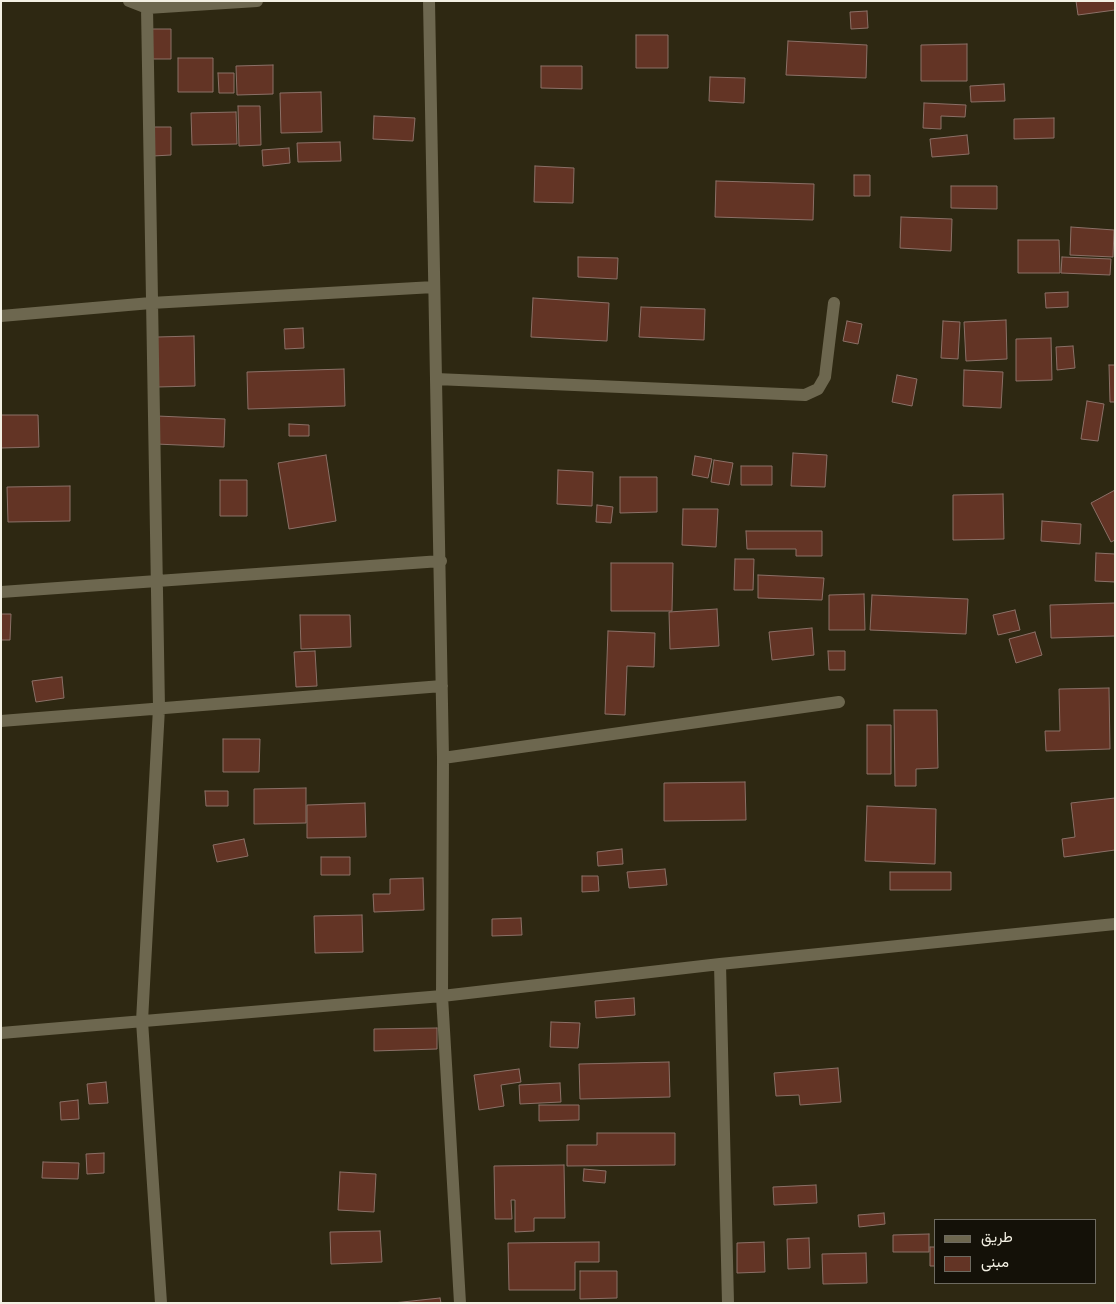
<!DOCTYPE html>
<html>
<head>
<meta charset="utf-8">
<style>
  body { margin:0 }
  #map { position:relative; width:1116px; height:1304px; overflow:hidden; background:#2e2812; font-family:"Sofia Sans Condensed",Vazirmatn,sans-serif }
  canvas { display:block }
  .frame { position:absolute; inset:0; border:2px solid #f3f0e3; pointer-events:none }
  .legend { position:absolute; left:934px; top:1219px; width:162px; height:65px; box-sizing:border-box; background:#141108; border:1px solid #6d6a60; margin:0; padding:6px 9px; list-style:none; font-size:15px; color:#f3f0e3 }
  .legend li { display:flex; align-items:center; gap:10px; height:25px }
  .legend b { width:25px; border:1px solid #6d6a60 }
</style>
</head>
<body>
<div id="map">
<canvas width="1116" height="1304"></canvas>
<div class="frame"></div>
<ul class="legend">
<li><b style="height:6px;background:#6d674f"></b>طريق</li>
<li><b style="height:14px;background:#633425"></b>مبنى</li>
</ul>
</div>
<script>
const c = document.querySelector('canvas').getContext('2d');
c.lineJoin = 'round';
function paint(path, color) {
  c.fillStyle = color;
  c.fill(path, 'evenodd');
}
function poly(rows) {
  const path = new Path2D();
  for (const r of rows) {
    path.moveTo(r[0], r[1]);
    for (let i = 2; i < r.length; i += 2) path.lineTo(r[i], r[i + 1]);
  }
  return path;
}
function trace(path, color, width, dash) {
  c.strokeStyle = color;
  c.lineWidth = width;
  c.lineCap = dash ? 'butt' : 'round';
  c.setLineDash(dash || []);
  c.stroke(path);
}
const building = poly([
  [1076,1,1115,1,1115,10,1078,15,1076,1],
  [867,11,868,28,851,29,850,12,867,11],
  [151,29,171,29,171,59,151,59,151,29],
  [636,35,668,35,668,68,636,68,636,35],
  [788,41,867,45,866,78,786,75,788,41],
  [967,44,967,81,921,81,921,45,967,44],
  [178,58,213,58,213,92,178,92,178,58],
  [273,65,273,94,237,95,236,66,273,65],
  [541,66,582,66,582,89,541,88,541,66],
  [218,73,234,73,234,93,219,93,218,73],
  [710,77,745,78,744,103,709,101,710,77],
  [1004,84,1005,101,971,102,970,86,1004,84],
  [321,92,322,132,281,133,280,93,321,92],
  [924,103,966,105,965,117,941,116,941,129,923,128,924,103],
  [238,106,260,106,261,145,239,146,238,106],
  [236,112,237,144,192,145,191,113,236,112],
  [374,116,415,118,413,141,373,139,374,116],
  [1054,118,1054,138,1014,139,1014,119,1054,118],
  [152,127,171,127,171,155,153,156,152,127],
  [967,135,969,154,932,157,930,139,967,135],
  [340,142,341,161,298,162,297,143,340,142],
  [289,148,290,163,263,166,262,150,289,148],
  [535,166,574,168,573,203,534,202,535,166],
  [854,175,870,175,870,196,854,196,854,175],
  [716,181,814,184,813,220,715,217,716,181],
  [951,186,997,186,997,209,951,208,951,186],
  [901,217,952,219,951,251,900,248,901,217],
  [1071,227,1114,230,1113,257,1070,255,1071,227],
  [1018,240,1059,240,1060,273,1018,273,1018,240],
  [578,257,618,258,617,279,578,277,578,257],
  [1062,257,1111,259,1110,275,1061,273,1062,257],
  [1068,292,1068,307,1046,308,1045,293,1068,292],
  [533,298,609,303,607,341,531,337,533,298],
  [641,307,705,309,704,340,639,337,641,307],
  [1006,320,1007,359,966,361,964,322,1006,320],
  [847,321,862,324,858,344,843,341,847,321],
  [943,321,960,322,958,359,941,358,943,321],
  [303,328,304,348,285,349,284,329,303,328],
  [194,336,195,386,157,387,157,337,194,336],
  [1051,338,1052,380,1016,381,1016,339,1051,338],
  [1073,346,1075,368,1057,370,1056,347,1073,346],
  [1109,365,1115,365,1115,402,1110,402,1109,365],
  [344,369,345,406,248,409,247,372,344,369],
  [964,370,1003,372,1001,408,963,406,964,370],
  [897,375,917,379,912,406,892,402,897,375],
  [1087,401,1104,404,1098,441,1081,439,1087,401],
  [1,415,38,415,39,447,1,448,1,415],
  [157,416,225,419,224,447,156,444,157,416],
  [289,424,309,425,309,436,289,436,289,424],
  [793,453,827,455,825,487,791,486,793,453],
  [326,455,336,521,289,529,278,463,326,455],
  [695,456,712,459,708,478,692,475,695,456],
  [714,460,733,463,729,485,711,482,714,460],
  [741,466,772,466,772,485,741,485,741,466],
  [558,470,593,472,592,506,557,504,558,470],
  [620,477,657,477,657,512,620,513,620,477],
  [220,480,247,480,247,516,220,516,220,480],
  [70,486,70,521,8,522,7,487,70,486],
  [1115,490,1115,540,1111,542,1091,503,1115,490],
  [1003,494,1004,539,953,540,953,495,1003,494],
  [597,505,613,507,611,523,596,522,597,505],
  [683,509,718,509,716,547,682,545,683,509],
  [1042,521,1081,524,1080,544,1041,541,1042,521],
  [746,531,822,531,822,556,796,556,796,549,747,549,746,531],
  [1096,553,1115,554,1115,582,1095,581,1096,553],
  [735,559,754,559,753,590,734,590,735,559],
  [611,563,673,563,672,611,611,611,611,563],
  [758,575,824,578,822,600,758,598,758,575],
  [864,594,865,630,829,630,829,595,864,594],
  [872,595,968,599,966,634,870,630,872,595],
  [1115,603,1115,636,1051,638,1050,605,1115,603],
  [717,609,719,646,670,649,669,612,717,609],
  [1015,610,1020,630,998,635,993,615,1015,610],
  [1,614,11,614,10,640,1,640,1,614],
  [300,615,350,615,351,647,301,649,300,615],
  [812,628,814,655,772,660,769,632,812,628],
  [608,631,655,633,654,667,627,666,625,715,605,714,608,631],
  [1035,632,1042,655,1016,663,1009,639,1035,632],
  [315,651,317,686,296,687,294,652,315,651],
  [828,651,845,651,845,670,829,670,828,651],
  [62,677,64,698,36,702,32,681,62,677],
  [1109,688,1110,749,1046,751,1045,731,1060,731,1059,689,1109,688],
  [894,710,937,710,938,768,916,769,916,786,895,786,894,710],
  [867,725,891,725,891,774,867,774,867,725],
  [223,739,260,739,259,772,223,772,223,739],
  [745,782,746,820,664,821,664,783,745,782],
  [306,788,306,823,254,824,254,789,306,788],
  [205,791,228,791,228,806,206,806,205,791],
  [1115,798,1115,850,1064,857,1062,839,1075,837,1071,803,1115,798],
  [365,803,366,837,307,838,307,805,365,803],
  [867,806,936,809,935,864,865,861,867,806],
  [244,839,248,856,217,862,213,845,244,839],
  [622,849,623,864,598,866,597,852,622,849],
  [321,857,350,857,350,875,321,875,321,857],
  [665,869,667,885,629,888,627,872,665,869],
  [890,872,951,872,951,890,890,890,890,872],
  [582,876,598,876,599,891,582,892,582,876],
  [423,878,424,910,374,912,373,894,390,894,390,879,423,878],
  [362,915,363,952,315,953,314,916,362,915],
  [521,918,522,935,492,936,492,919,521,918],
  [634,998,635,1015,596,1018,595,1001,634,998],
  [551,1022,580,1023,578,1048,550,1047,551,1022],
  [437,1028,437,1049,374,1051,374,1029,437,1028],
  [669,1062,670,1097,580,1099,579,1064,669,1062],
  [838,1068,841,1102,800,1105,799,1095,776,1096,774,1073,838,1068],
  [519,1069,521,1082,501,1085,504,1106,479,1110,474,1075,519,1069],
  [106,1082,108,1103,89,1104,87,1084,106,1082],
  [560,1083,561,1102,520,1104,519,1085,560,1083],
  [78,1100,79,1119,61,1120,60,1102,78,1100],
  [539,1105,579,1105,579,1120,539,1121,539,1105],
  [597,1133,675,1133,675,1165,567,1166,567,1145,597,1145,597,1133],
  [104,1153,104,1173,87,1174,86,1154,104,1153],
  [43,1162,79,1163,78,1179,42,1178,43,1162],
  [564,1165,565,1218,534,1218,534,1231,515,1232,515,1200,511,1200,512,1219,495,1219,494,1166,564,1165],
  [584,1169,606,1171,605,1183,583,1181,584,1169],
  [340,1172,376,1174,374,1212,338,1210,340,1172],
  [816,1185,817,1203,774,1205,773,1187,816,1185],
  [884,1213,885,1224,859,1227,858,1215,884,1213],
  [380,1231,382,1262,331,1264,330,1232,380,1231],
  [929,1234,929,1252,893,1252,893,1235,929,1234],
  [809,1238,810,1268,788,1269,787,1239,809,1238],
  [599,1242,599,1262,575,1262,575,1290,509,1290,508,1243,599,1242],
  [764,1242,765,1272,737,1273,737,1243,764,1242],
  [930,1247,935,1247,935,1266,930,1266,930,1247],
  [866,1253,867,1283,823,1284,822,1254,866,1253],
  [580,1271,617,1271,617,1298,580,1299,580,1271],
  [440,1298,441,1303,393,1303,440,1298]
]);
paint(building, '#633425');
trace(building, '#8b7067', 1);
trace(poly([
  [129,1,147,8,257,1],
  [429,1,443,758,442,996,460,1303],
  [147,8,159,708,142,1021,161,1303],
  [1,316,151,303,434,287],
  [436,379,805,395,818,389,825,377,834,303],
  [1,592,441,561],
  [1,721,442,686],
  [443,758,839,702],
  [720,964,728,1303],
  [1,1033,442,996,720,964,1115,924]
]), '#6d674f', 12);
</script>
</body>
</html>
